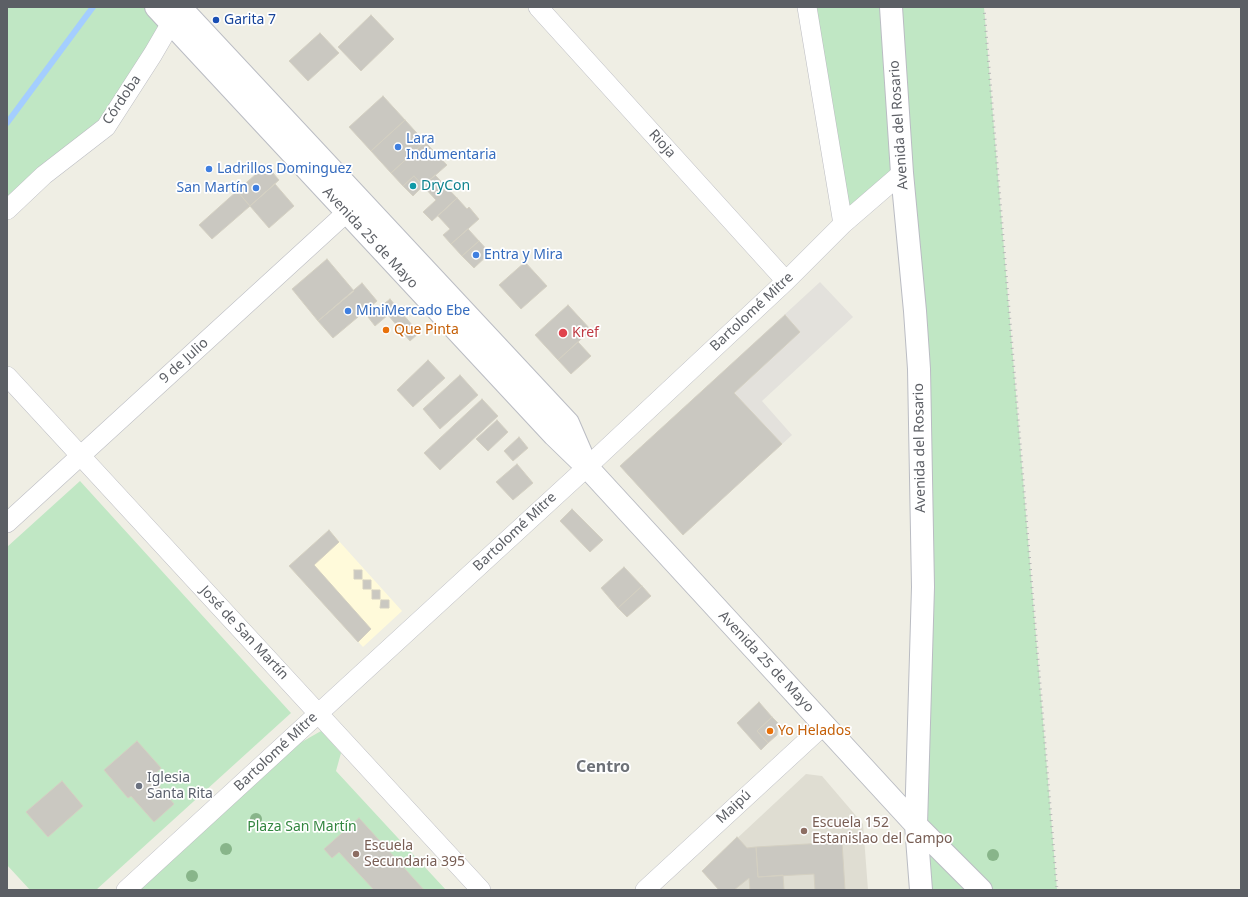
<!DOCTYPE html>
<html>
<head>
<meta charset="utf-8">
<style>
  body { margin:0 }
  #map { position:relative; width:1248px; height:897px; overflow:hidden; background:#efeee4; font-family:"Noto Sans",sans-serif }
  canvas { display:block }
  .frame { position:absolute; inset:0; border:8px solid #5c5f65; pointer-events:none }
</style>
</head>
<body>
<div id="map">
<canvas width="1248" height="897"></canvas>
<div class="frame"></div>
</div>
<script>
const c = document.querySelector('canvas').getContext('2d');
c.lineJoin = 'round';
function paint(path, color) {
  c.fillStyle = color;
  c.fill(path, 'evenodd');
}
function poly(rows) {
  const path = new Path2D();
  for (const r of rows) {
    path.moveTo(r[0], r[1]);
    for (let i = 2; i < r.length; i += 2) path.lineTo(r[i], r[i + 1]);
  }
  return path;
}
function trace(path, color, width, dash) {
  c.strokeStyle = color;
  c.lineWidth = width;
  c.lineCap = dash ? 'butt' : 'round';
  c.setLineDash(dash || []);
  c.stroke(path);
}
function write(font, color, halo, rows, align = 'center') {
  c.font = font + ' "Noto Sans",sans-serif';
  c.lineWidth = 3.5;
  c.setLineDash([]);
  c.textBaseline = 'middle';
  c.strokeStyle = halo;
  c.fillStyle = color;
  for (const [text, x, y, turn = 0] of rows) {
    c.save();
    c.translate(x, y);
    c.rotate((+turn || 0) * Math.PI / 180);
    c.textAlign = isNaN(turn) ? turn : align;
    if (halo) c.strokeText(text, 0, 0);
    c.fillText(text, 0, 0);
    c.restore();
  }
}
paint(poly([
  [329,530,402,611,363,647,289,566]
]), '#fffada');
paint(poly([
  [820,282,853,317,762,401,792,435,683,535,620,466]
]), '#e3e1dc');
paint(poly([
  [806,774,822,776,863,824,868,890,719,890,702,871]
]), '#dfddd2');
paint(poly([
  [7,7,183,7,171,23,106,127,7,210],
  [807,7,984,7,1057,890,921,890,923,587,902,173,843,224],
  [80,481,291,713,96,890,30,890,7,865,7,547],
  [321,731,341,753,336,771,446,890,140,890,300,743]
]), '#c0e7c4');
trace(poly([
  [7,123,93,7]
]), '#a4ceff', 6);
const building = poly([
  [371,15,394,39,361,71,338,47,371,15],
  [320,33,339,53,308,81,289,61,320,33],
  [383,96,405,120,371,151,349,127,383,96],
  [405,120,425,142,391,173,371,151,405,120],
  [425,142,447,165,423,186,414,176,403,186,391,173,425,142],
  [266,165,279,180,250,206,237,191,266,165],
  [435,175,457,198,432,221,423,212,436,200,423,186,435,175],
  [414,176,423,186,413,196,403,186,414,176],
  [275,184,294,206,269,228,250,206,275,184],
  [237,191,250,206,212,239,199,225,237,191],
  [457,198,467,209,469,207,479,219,451,244,443,235,450,229,438,216,457,198],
  [468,229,479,241,462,256,451,244,468,229],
  [479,241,490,253,474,268,462,256,479,241],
  [327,259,354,291,318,321,292,289,327,259],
  [525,262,547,286,521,309,499,285,525,262],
  [362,283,377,301,333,338,318,321,362,283],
  [390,299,413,326,404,334,388,315,375,326,368,317,390,299],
  [568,305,591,330,558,360,535,335,568,305],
  [785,315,800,332,734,393,782,444,683,535,620,466,785,315],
  [413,326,419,333,410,341,404,334,413,326],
  [578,342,591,356,571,374,558,360,578,342],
  [428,360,445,378,413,407,397,390,428,360],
  [460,375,478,395,440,429,423,409,460,375],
  [482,399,498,416,440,470,424,453,482,399],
  [497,420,508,432,488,451,476,439,497,420],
  [519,437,528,448,513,461,504,451,519,437],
  [517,464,533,483,513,500,496,482,517,464],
  [572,509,603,540,590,552,560,521,572,509],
  [329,530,339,542,314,565,371,629,358,642,289,566,329,530],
  [624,567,642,586,618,608,601,588,624,567],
  [354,570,362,570,362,579,354,579,354,570],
  [363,580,371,580,371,589,363,589,363,580],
  [642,586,651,596,627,617,618,608,642,586],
  [372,590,380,590,380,599,372,599,372,590],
  [381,600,389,600,389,608,380,608,381,600],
  [759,702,772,717,757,731,768,743,761,750,737,723,759,702],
  [772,717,778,723,777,735,768,743,757,731,772,717],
  [137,741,161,768,151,777,174,804,154,822,131,796,128,798,104,770,137,741],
  [62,781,83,806,48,837,26,812,62,781],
  [359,818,424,890,374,890,339,852,332,858,324,849,359,818],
  [737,837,747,848,756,847,758,877,783,875,784,890,750,890,749,878,734,890,719,890,702,871,737,837],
  [842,842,845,890,815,890,814,874,758,877,756,847,842,842]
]);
paint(building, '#cac8c1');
trace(building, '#d4d0c2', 1);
const street = poly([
  [538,7,786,281],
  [807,7,843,224],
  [7,210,44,175,106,127,153,54,171,23,180,11],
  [7,376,481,890],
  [7,523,358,202],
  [126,890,587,467,786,281,843,224,902,173],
  [645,890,824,725]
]);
const secondary = poly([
  [156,7,554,435,587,467,916,825,981,890],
  [180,7,568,423,584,460],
  [891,7,902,173,915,311,919,369,923,587,916,825,921,890]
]);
trace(street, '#bcbdc3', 20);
trace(secondary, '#babcc3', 24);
trace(street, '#fff', 19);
trace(secondary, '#fff', 22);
trace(poly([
  [984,7,1057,890]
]), '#b5b6b6', 3, [1, 5]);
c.fillStyle = '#88b58a';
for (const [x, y] of [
  [256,819],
  [226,849],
  [993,855],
  [192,876]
]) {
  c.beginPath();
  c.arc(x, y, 6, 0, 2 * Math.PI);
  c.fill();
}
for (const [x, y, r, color] of [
  [216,20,4,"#1a4fb4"],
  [398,147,4,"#3f7fe0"],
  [209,169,4,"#3f7fe0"],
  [413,186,4,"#0f9aa8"],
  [256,188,4,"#3f7fe0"],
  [476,255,4,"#3f7fe0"],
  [348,311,4,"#3f7fe0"],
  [386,330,4,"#e8710a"],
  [563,333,5,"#e0444e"],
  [770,731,4,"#e8710a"],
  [139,786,4,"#6b7280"],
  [804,831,4,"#8d6e63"],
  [356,854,4,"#8d6e63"]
]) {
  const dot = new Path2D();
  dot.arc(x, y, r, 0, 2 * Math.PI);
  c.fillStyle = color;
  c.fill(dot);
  trace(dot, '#fff', 1.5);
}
write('14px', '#164399', '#fff', [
  ["Garita 7",224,20]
], 'left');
write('14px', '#5c5f65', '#fff', [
  ["Córdoba",122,100,-56],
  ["Avenida del Rosario",899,125,-94],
  ["Rioja",662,144,48],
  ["Avenida 25 de Mayo",370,238,47],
  ["Bartolomé Mitre",752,312,-43],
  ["9 de Julio",184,361,-42],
  ["Avenida del Rosario",920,448,-91],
  ["Bartolomé Mitre",515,532,-43],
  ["José de San Martín",244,633,47],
  ["Avenida 25 de Mayo",766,662,47],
  ["Bartolomé Mitre",276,752,-43],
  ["Maipú",734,807,-43]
]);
write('14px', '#366cbe', '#fff', [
  ["Lara",406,139],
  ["Indumentaria",406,155],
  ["Ladrillos Dominguez",217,169],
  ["San Martín",248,188,"right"],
  ["Entra y Mira",484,255],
  ["MiniMercado Ebe",356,311]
], 'left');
write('14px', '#0d838f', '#fff', [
  ["DryCon",421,186]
], 'left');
write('14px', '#c56008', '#fff', [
  ["Que Pinta",394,330],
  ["Yo Helados",778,731]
], 'left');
write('14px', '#be3a42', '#fff', [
  ["Kref",572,333]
], 'left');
write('14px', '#5b616d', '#fff', [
  ["Iglesia",147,778],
  ["Santa Rita",147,794]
], 'left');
write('14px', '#785e54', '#fff', [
  ["Escuela 152",812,823],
  ["Estanislao del Campo",812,839],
  ["Escuela",364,846],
  ["Secundaria 395",364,862]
], 'left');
write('14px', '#338640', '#fff', [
  ["Plaza San Martín",302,827]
]);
write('bold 16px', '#6d7177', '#fff', [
  ["Centro",603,767]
]);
</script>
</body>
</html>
